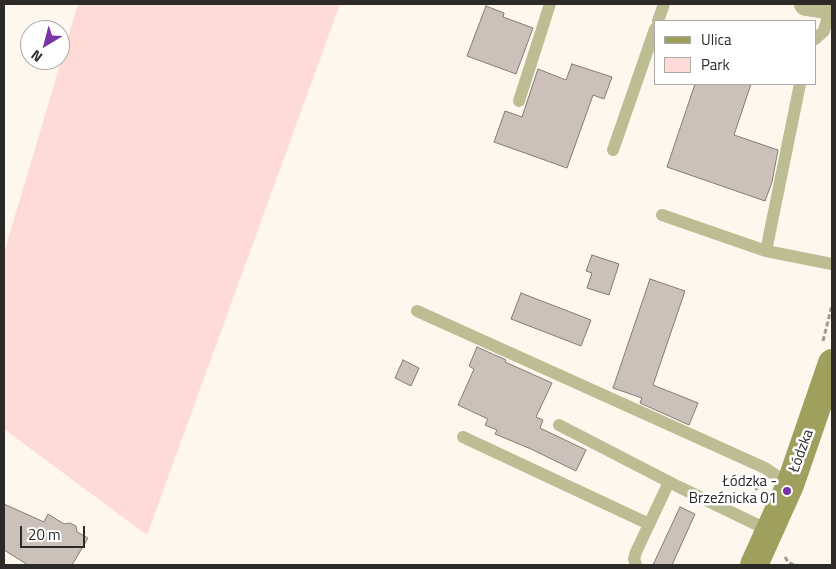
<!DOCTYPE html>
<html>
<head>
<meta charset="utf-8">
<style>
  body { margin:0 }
  #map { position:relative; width:836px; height:569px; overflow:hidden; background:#fdf7ed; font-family:"Titillium Web",sans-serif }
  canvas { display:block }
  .frame { position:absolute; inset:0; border:5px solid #2c2a27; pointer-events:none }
  .legend { position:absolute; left:654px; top:20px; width:162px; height:65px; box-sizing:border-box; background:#fff; border:1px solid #abaaa9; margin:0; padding:6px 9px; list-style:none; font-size:15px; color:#2c2a27 }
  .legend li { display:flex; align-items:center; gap:10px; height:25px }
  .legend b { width:25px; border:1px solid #abaaa9 }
  .north { position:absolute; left:20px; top:20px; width:50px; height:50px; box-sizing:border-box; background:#fff; border:1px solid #abaaa9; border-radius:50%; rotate:217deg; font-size:14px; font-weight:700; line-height:20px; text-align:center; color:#2c2a27 }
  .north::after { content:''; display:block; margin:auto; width:18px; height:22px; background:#7a34a8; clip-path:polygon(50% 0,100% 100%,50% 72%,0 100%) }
  .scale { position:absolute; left:20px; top:526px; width:65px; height:22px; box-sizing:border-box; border:2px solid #2c2a27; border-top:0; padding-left:6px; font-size:15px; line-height:18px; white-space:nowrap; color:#2c2a27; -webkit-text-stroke:4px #fff; paint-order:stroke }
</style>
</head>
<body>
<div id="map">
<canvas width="836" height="569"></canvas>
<div class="frame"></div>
<ul class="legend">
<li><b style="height:6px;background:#9fa05e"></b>Ulica</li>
<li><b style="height:14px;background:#fedbd6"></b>Park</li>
</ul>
<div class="north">N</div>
<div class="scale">20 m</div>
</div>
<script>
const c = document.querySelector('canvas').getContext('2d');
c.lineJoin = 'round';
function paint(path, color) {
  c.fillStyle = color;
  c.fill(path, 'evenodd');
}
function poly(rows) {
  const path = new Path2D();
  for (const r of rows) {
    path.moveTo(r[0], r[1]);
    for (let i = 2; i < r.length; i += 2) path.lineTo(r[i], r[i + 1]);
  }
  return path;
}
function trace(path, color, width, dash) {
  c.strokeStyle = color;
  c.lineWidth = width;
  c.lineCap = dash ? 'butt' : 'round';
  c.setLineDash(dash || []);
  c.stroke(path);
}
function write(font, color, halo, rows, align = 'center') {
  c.font = font + ' "Titillium Web",sans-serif';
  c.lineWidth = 5;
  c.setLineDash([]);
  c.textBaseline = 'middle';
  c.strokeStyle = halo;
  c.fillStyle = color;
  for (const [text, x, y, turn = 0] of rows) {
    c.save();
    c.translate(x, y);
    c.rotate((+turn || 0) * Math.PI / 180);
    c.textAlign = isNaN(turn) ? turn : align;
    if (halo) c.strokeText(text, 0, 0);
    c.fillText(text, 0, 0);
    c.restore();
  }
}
paint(poly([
  [78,4,340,4,147,535,4,429,4,253]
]), '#fedbd6');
const building = poly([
  [486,6,504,13,503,17,533,28,516,74,467,56,486,6],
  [572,64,612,77,604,99,593,95,567,168,494,142,505,111,522,117,538,69,566,80,572,64],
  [695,84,751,84,734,135,778,150,772,182,765,201,667,167,695,84],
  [592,255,619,264,609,295,587,288,592,273,586,271,592,255],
  [650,279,685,291,653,385,698,403,689,425,640,403,642,398,613,388,650,279],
  [521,293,591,320,581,346,511,319,521,293],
  [477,347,506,360,505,362,552,383,536,417,543,420,540,428,586,450,576,471,531,449,495,434,497,430,485,425,488,419,458,405,474,369,469,366,477,347],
  [403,360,419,368,411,386,395,378,403,360],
  [4,504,44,522,48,514,64,524,70,523,76,526,77,532,88,538,72,565,28,565,4,550,4,504],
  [680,507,695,514,672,565,653,565,680,507]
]);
paint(building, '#cbc1ba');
trace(building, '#847b75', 1);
trace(poly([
  [823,341,832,305],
  [750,504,759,482],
  [785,557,788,562,794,565]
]), '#a19d96', 3, [5, 2.5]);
trace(poly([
  [658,21,664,4],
  [815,39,824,31,830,8],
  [519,101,550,4],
  [613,150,655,29],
  [662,215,766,251,832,264],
  [766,251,800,84],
  [417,311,765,468,790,485],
  [559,425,677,486,770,531],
  [463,437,649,524],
  [636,565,634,559,636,552,669,482]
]), '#bcbd92', 12);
trace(poly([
  [806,4,832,8]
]), '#bcbd92', 24);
trace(poly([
  [754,565,790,485,832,363]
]), '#9fa05e', 28);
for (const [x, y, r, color] of [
  [787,491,5,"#7a34a8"]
]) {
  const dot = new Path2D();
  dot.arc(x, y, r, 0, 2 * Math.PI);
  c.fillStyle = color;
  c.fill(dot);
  trace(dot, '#fff', 2);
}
write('15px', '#2c2a27', '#fff', [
  ["Łódzka",802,451,-70]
]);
write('15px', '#2c2a27', '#fff', [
  ["Łódzka -",777,482],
  ["Brzeźnicka 01",777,499]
], 'right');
</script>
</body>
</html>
